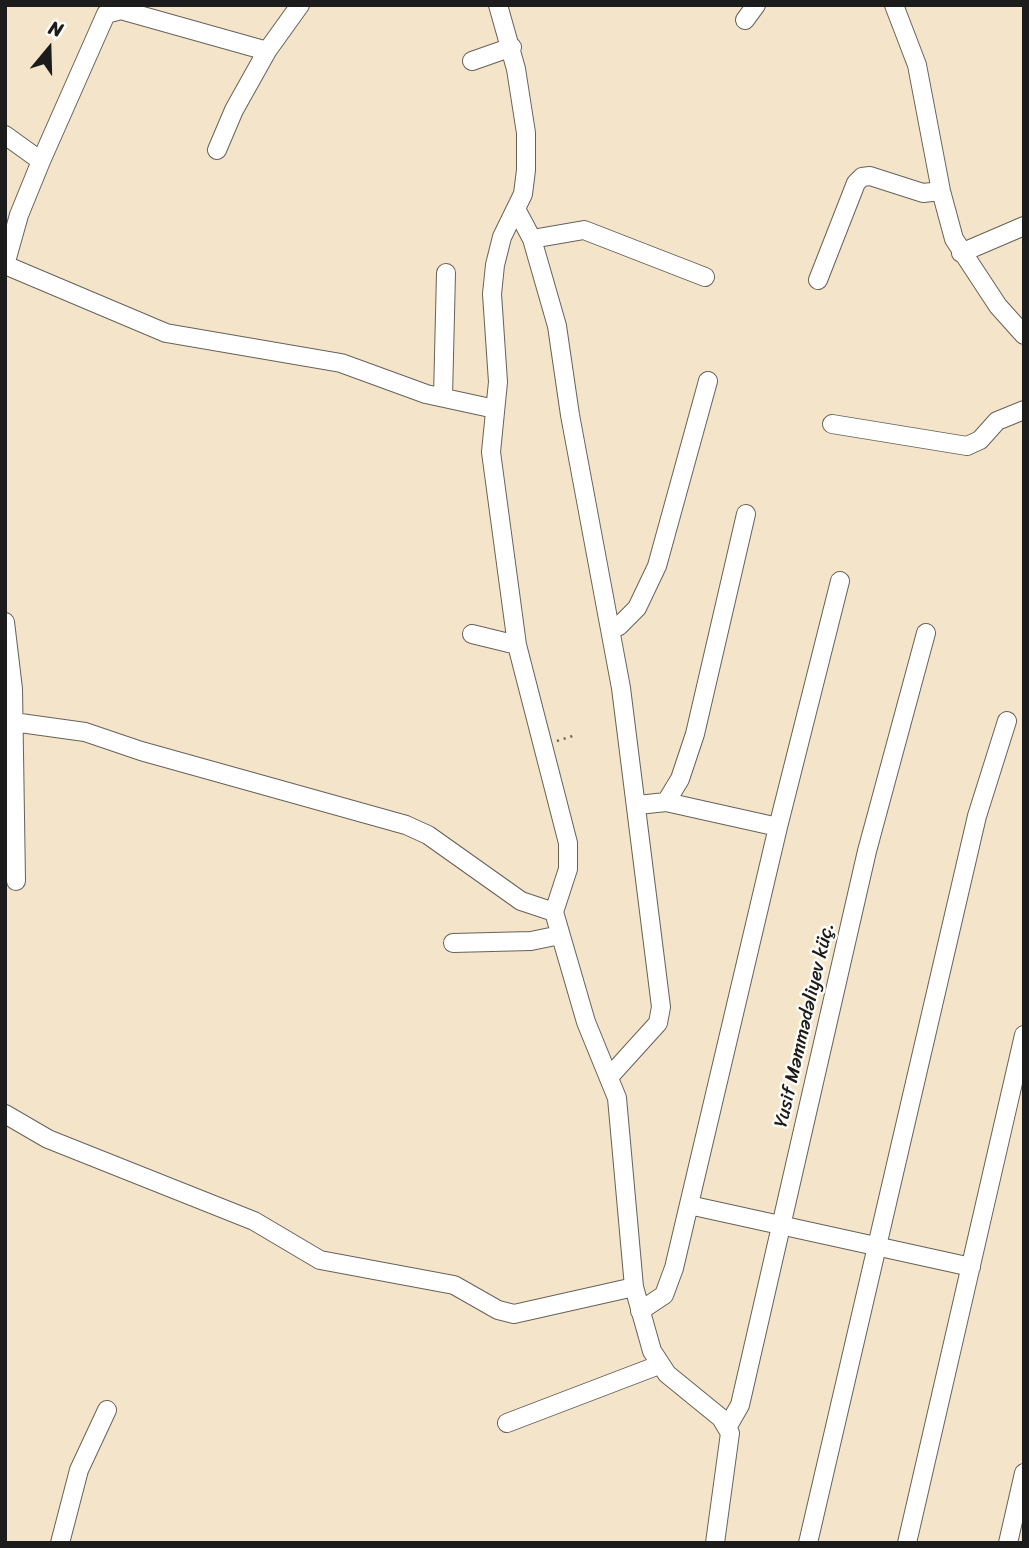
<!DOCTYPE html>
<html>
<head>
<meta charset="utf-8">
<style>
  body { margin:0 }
  #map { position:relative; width:1029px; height:1548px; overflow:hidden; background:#f3e4ca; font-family:Sriracha,sans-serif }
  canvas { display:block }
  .frame { position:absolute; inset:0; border:7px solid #1c1c1c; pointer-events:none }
  .north { position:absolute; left:14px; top:14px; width:70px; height:70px; -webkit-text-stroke:5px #fdfcf7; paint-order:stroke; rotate:19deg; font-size:19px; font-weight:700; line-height:28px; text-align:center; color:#1c1c1c }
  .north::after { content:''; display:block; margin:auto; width:24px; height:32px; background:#1c1c1c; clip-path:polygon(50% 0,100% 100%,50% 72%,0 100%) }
</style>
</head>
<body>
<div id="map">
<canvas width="1029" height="1548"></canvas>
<div class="frame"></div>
<div class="north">N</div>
</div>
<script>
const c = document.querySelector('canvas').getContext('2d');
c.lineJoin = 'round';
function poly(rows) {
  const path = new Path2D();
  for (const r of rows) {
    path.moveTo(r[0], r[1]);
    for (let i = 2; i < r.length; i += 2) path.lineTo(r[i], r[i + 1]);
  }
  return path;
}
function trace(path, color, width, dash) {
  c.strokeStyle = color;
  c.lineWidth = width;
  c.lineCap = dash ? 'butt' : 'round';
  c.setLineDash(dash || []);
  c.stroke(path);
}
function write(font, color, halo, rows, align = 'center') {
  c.font = font + ' Sriracha,sans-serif';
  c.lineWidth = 5;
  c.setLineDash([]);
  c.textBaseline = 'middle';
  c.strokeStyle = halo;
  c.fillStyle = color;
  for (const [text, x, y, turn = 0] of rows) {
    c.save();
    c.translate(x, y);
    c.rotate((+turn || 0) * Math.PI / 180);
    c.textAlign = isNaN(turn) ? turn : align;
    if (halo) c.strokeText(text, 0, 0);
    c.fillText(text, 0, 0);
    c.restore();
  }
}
const minor = poly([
  [498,5,516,69,526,133,526,170,523,194,502,237,495,265,492,294,498,382,491,452,517,645,568,843,568,869,554,912,586,1022,617,1098,634,1287,652,1351,667,1374,721,1418,730,1433,715,1543],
  [894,5,917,65,941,191,954,239,998,306,1024,335],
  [745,20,756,5],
  [472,61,512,47],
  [5,135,41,161],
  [217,150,234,110,267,51,300,5],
  [516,209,532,239,557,326,570,415,621,688,661,1007,658,1023,610,1076],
  [532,239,584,230,705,277],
  [961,253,1024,226],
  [5,265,166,333,341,363,426,394,495,409],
  [5,265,19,215,41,161,106,14,121,10,267,51],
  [818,280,856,183,862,177,870,176,923,193,941,191],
  [443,397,446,273],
  [832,424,967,446,980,440,997,421,1024,410],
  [5,622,13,689,16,881],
  [611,630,619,626,637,608,657,566,708,381],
  [472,634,517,645],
  [13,722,85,732,141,751,406,825,428,835,521,901,554,912],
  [666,802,778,827],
  [638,805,666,802,680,779,695,734,746,514],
  [453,943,531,941,560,935],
  [5,1114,48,1139,254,1221,320,1260,454,1285,498,1310,514,1314,634,1287],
  [689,1205,971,1267],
  [640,1311,664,1295,674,1268,778,827,840,581],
  [507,1423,659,1365],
  [728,1426,740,1405,867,851,926,633],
  [60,1543,79,1470,107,1410],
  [808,1543,977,816,1007,721],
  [907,1543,1024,1035],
  [1008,1543,1024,1473]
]);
trace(minor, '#676259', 20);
trace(poly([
  [557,741,576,735]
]), '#676259', 2.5, [2, 5]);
trace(minor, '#fff', 18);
write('19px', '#1c1c1c', '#fdfcf7', [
  ["Yusif Məmmədəliyev küç.",805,1025,-77]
]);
</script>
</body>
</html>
